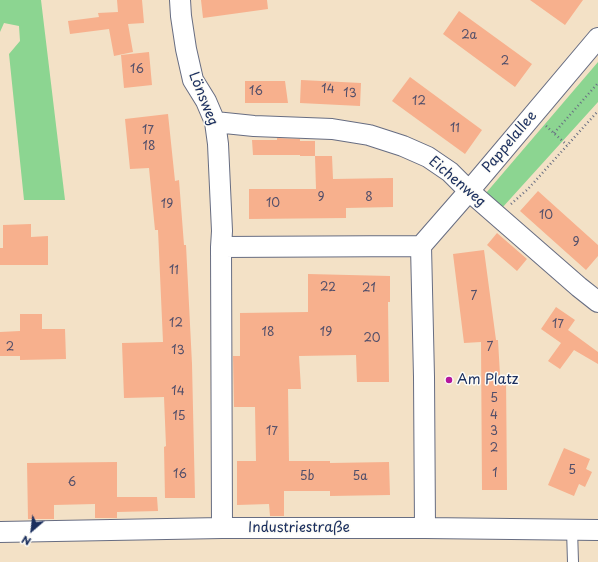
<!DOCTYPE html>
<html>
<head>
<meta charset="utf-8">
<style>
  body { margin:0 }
  #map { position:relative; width:598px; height:562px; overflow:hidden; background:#f3e1c6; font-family:"Playpen Sans",sans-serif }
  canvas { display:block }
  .north { position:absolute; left:12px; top:510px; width:40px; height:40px; -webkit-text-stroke:3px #fdfcf7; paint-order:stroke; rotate:208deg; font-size:11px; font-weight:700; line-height:16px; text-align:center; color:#1b2f5e }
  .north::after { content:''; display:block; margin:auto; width:14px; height:18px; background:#1b2f5e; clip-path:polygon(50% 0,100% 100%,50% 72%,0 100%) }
</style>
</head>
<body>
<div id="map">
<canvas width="598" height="562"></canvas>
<div class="north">N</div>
</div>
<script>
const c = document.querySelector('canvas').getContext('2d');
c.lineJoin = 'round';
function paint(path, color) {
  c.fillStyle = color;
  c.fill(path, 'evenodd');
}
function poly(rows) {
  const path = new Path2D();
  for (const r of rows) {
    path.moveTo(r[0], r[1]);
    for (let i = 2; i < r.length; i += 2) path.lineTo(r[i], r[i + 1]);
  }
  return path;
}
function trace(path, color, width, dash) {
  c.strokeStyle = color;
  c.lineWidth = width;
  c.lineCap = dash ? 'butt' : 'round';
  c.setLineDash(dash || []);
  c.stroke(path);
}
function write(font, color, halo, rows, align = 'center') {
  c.font = font + ' "Playpen Sans",sans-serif';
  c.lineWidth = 3;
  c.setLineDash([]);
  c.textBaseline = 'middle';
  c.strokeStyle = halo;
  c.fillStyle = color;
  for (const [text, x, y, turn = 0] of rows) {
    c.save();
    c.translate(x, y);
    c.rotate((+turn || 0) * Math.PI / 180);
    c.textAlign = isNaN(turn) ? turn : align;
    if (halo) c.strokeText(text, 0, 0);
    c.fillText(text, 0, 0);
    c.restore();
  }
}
paint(poly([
  [0,0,41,0,65,200,24,200,9,54,20,41,19,26,4,23,0,32],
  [598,62,598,102,502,208,486,193]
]), '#8cd591');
paint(poly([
  [117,0,142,0,144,23,128,24,133,52,114,56,109,29,70,34,68,21,99,17,98,13,118,12],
  [201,0,267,0,268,9,203,18],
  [530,0,583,0,565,25],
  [459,11,532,64,515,87,443,34],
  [149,52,152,85,124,88,121,55],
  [410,77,482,130,465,154,392,101],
  [301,80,361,83,360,106,300,103],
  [245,81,285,81,288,103,245,103],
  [168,114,175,181,179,180,184,245,186,245,192,364,195,498,165,498,164,447,166,446,164,397,124,398,122,343,163,342,158,230,155,230,149,168,130,169,125,119],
  [277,138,300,139,300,141,315,141,315,156,300,156,300,155,253,155,252,140,277,140],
  [315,156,332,156,333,179,393,178,393,207,346,208,346,218,249,219,249,189,316,189],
  [538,191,598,245,598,256,586,270,520,211],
  [31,224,31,237,48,236,48,265,0,265,0,248,3,248,3,225],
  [497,233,527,259,517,271,487,245],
  [484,250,496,340,498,340,500,375,506,375,507,490,482,490,481,342,464,343,453,254],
  [308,274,390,276,390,302,388,302,389,382,357,382,356,355,299,356,301,389,288,389,289,461,330,461,330,463,389,462,390,495,330,496,330,491,284,491,284,516,270,516,269,504,237,505,237,461,256,461,255,407,234,407,233,356,240,356,240,313,308,312],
  [556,307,575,320,568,330,598,352,598,364,574,350,560,369,548,361,561,343,541,329],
  [20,314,42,314,42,329,65,329,66,359,20,360,20,356,0,356,0,332,20,331],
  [564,448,590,459,586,469,592,472,585,487,579,484,574,496,548,485],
  [117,462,117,497,157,497,158,511,117,512,117,518,95,518,95,504,54,505,54,519,28,519,27,463]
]), '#f7b08d');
const service = poly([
  [572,529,573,562]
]);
const minor = poly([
  [180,0,181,16,186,49,193,80,206,101,215,122,218,144,222,231,221,247],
  [215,122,254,126,332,129,369,135,403,146,428,157,450,172,469,191,579,287,598,302],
  [421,246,424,377,425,528],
  [421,246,469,191,598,38],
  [222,528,221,247,421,246],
  [0,532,222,528,425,528,598,530]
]);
trace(service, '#676d82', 12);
trace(minor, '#676d82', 22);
trace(poly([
  [546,126,567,145],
  [554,133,598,83],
  [511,204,528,189,598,111]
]), '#676d82', 2.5, [1, 3]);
trace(service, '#fff', 10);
trace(minor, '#fff', 20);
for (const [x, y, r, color] of [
  [449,380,4,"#b5179e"]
]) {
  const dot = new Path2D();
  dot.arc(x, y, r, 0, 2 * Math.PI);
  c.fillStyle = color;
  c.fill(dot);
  trace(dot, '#fdfcf7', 1.5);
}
write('12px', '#524f6a', null, [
  ["2a",469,36],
  ["2",505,62],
  ["16",137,70],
  ["14",328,90],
  ["16",256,92],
  ["13",350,94],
  ["12",419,102],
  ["11",455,129],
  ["17",148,131],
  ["18",149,147],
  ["9",321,198],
  ["8",369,198],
  ["10",273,204],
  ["19",167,205],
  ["10",546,216],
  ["9",576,243],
  ["11",174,271],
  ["22",328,288],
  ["21",369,289],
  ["7",474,297],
  ["12",176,324],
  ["17",558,325],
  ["18",268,333],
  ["19",326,333],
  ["20",372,339],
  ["2",10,348],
  ["7",490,348],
  ["13",178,351],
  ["14",178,392],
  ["5",494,399],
  ["4",494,416],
  ["15",179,417],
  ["17",272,432],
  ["3",494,432],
  ["2",494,449],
  ["5",572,471],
  ["1",495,474],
  ["16",180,475],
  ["5b",307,477],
  ["5a",360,477],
  ["6",72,483]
]);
write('14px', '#1b2f5e', '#fdfcf7', [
  ["Lönsweg",203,99,68],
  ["Pappelallee",510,142,-50],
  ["Eichenweg",457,182,40],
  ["Industriestraße",299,528]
]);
write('14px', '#1b2f5e', '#fdfcf7', [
  ["Am Platz",457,380]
], 'left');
</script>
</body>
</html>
